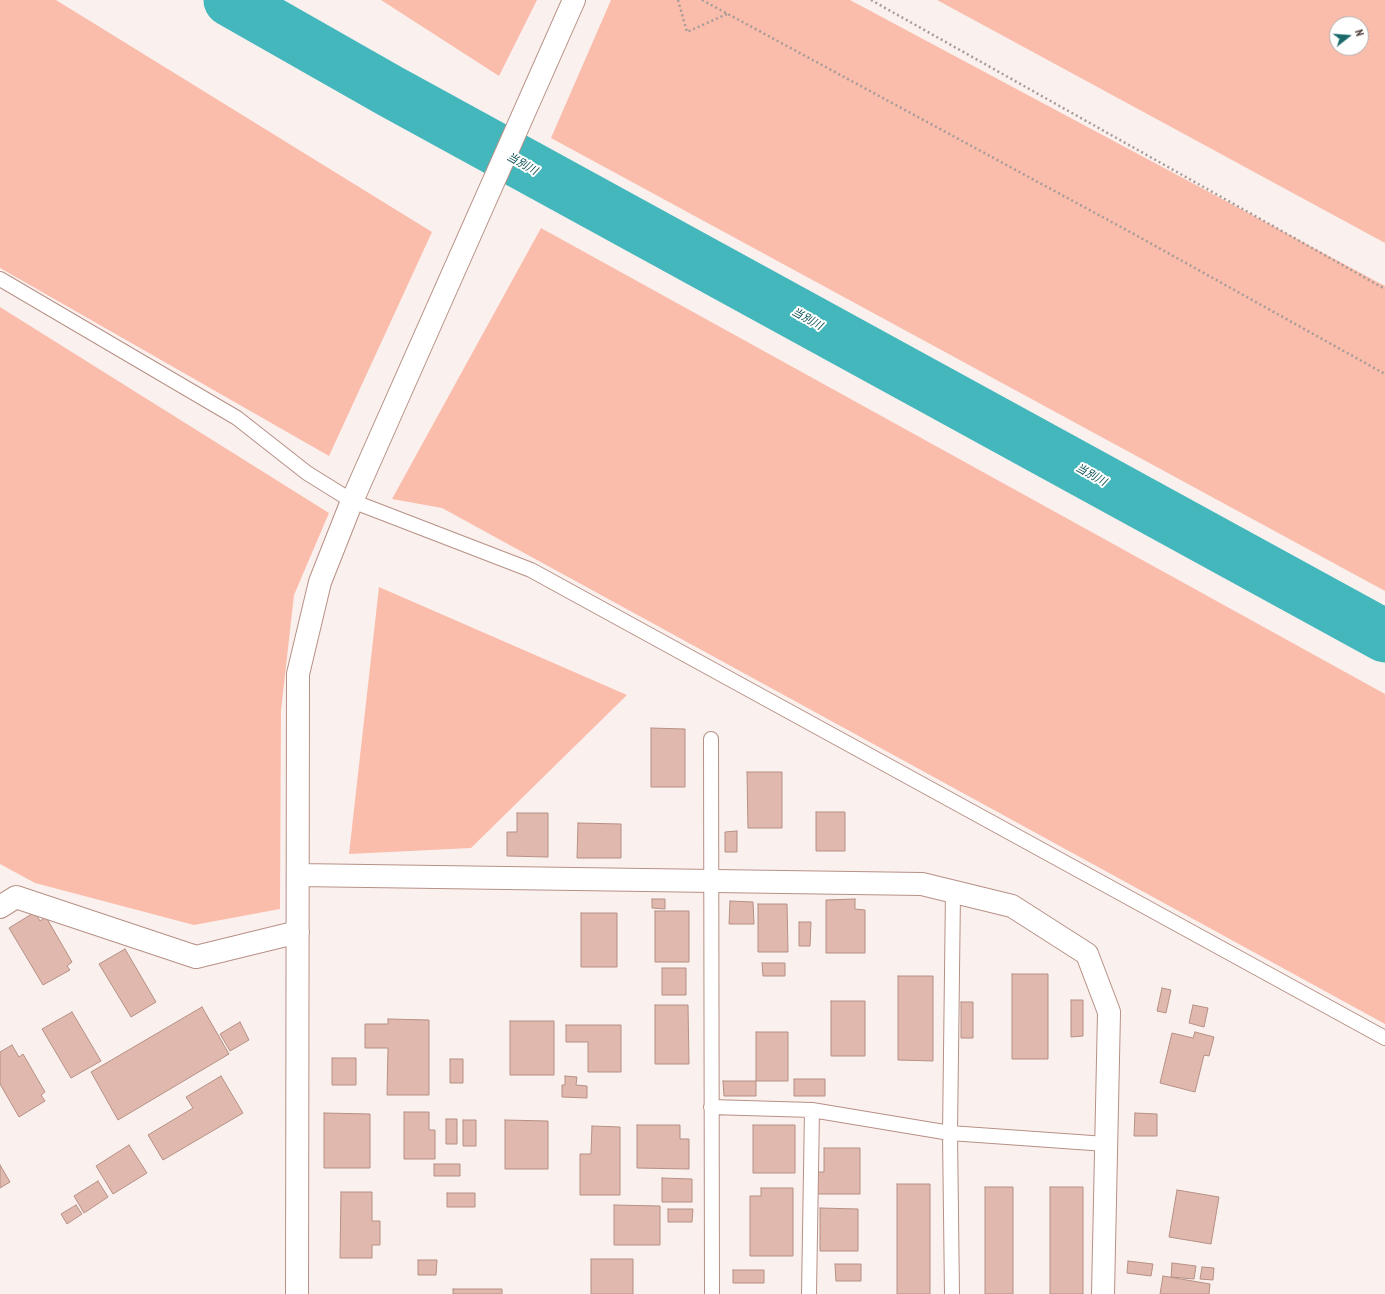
<!DOCTYPE html>
<html>
<head>
<meta charset="utf-8">
<style>
  body { margin:0 }
  #map { position:relative; width:1385px; height:1294px; overflow:hidden; background:#faf1ef; font-family:"PT Sans Narrow",sans-serif }
  canvas { display:block }
  .north { position:absolute; left:1329px; top:16px; width:40px; height:40px; box-sizing:border-box; background:#fff; border:1px solid #b4aeac; border-radius:50%; rotate:73deg; font-size:11px; font-weight:700; line-height:16px; text-align:center; color:#44342f }
  .north::after { content:''; display:block; margin:auto; width:14px; height:18px; background:#1c696c; clip-path:polygon(50% 0,100% 100%,50% 72%,0 100%) }
</style>
</head>
<body>
<div id="map">
<canvas width="1385" height="1294"></canvas>
<div class="north">N</div>
</div>
<script>
const c = document.querySelector('canvas').getContext('2d');
c.lineJoin = 'round';
function paint(path, color) {
  c.fillStyle = color;
  c.fill(path, 'evenodd');
}
function poly(rows) {
  const path = new Path2D();
  for (const r of rows) {
    path.moveTo(r[0], r[1]);
    for (let i = 2; i < r.length; i += 2) path.lineTo(r[i], r[i + 1]);
  }
  return path;
}
function trace(path, color, width, dash) {
  c.strokeStyle = color;
  c.lineWidth = width;
  c.lineCap = dash ? 'butt' : 'round';
  c.setLineDash(dash || []);
  c.stroke(path);
}
function write(font, color, halo, rows, align = 'center') {
  c.font = font + ' "PT Sans Narrow","Noto Sans JP",sans-serif';
  c.lineWidth = 4;
  c.setLineDash([]);
  c.textBaseline = 'middle';
  c.strokeStyle = halo;
  c.fillStyle = color;
  for (const [text, x, y, turn = 0] of rows) {
    c.save();
    c.translate(x, y);
    c.rotate((+turn || 0) * Math.PI / 180);
    c.textAlign = isNaN(turn) ? turn : align;
    if (halo) c.strokeText(text, 0, 0);
    c.fillText(text, 0, 0);
    c.restore();
  }
}
paint(poly([
  [0,0,56,0,432,232,329,456,0,268],
  [381,0,537,0,499,76],
  [611,0,850,0,1385,286,1385,591,551,138],
  [937,0,1385,0,1385,243],
  [1337,24,1361,24,1361,48,1337,48],
  [541,228,1385,694,1385,1024,442,508,392,499],
  [0,307,329,513,294,595,281,711,280,909,194,925,35,883,0,864],
  [379,587,627,695,471,848,349,854]
]), '#fbbdab');
trace(poly([
  [230,0,390,91,1385,636]
]), '#43b7bc', 53);
const building = poly([
  [651,728,685,729,685,787,651,787,651,728],
  [747,772,782,772,782,828,748,828,747,772],
  [816,812,845,812,845,851,816,851,816,812],
  [517,813,548,813,548,857,507,856,507,832,517,832,517,813],
  [578,823,621,824,621,858,577,858,578,823],
  [737,831,737,852,725,852,725,832,737,831],
  [652,899,665,899,665,909,652,908,652,899],
  [855,899,855,909,865,910,865,953,826,953,826,900,855,899],
  [730,901,753,902,754,924,729,924,730,901],
  [758,904,787,904,788,952,758,952,758,904],
  [655,911,689,911,689,962,655,962,655,911],
  [35,912,40,921,46,917,72,962,67,966,70,970,43,985,9,928,35,912],
  [581,913,617,913,617,967,581,967,581,913],
  [799,922,811,922,810,946,799,946,799,922],
  [125,949,156,1002,131,1017,99,964,125,949],
  [762,963,785,963,785,976,763,976,762,963],
  [662,968,686,968,686,995,662,995,662,968],
  [1012,974,1048,974,1048,1059,1012,1059,1012,974],
  [898,976,933,976,933,1061,898,1060,898,976],
  [1162,988,1171,990,1166,1013,1157,1011,1162,988],
  [1071,1000,1083,1000,1083,1036,1071,1037,1071,1000],
  [831,1001,865,1001,865,1056,831,1056,831,1001],
  [961,1002,973,1002,973,1038,961,1038,961,1002],
  [655,1005,688,1005,689,1064,655,1064,655,1005],
  [1193,1005,1208,1008,1204,1027,1189,1023,1193,1005],
  [202,1007,229,1054,118,1120,91,1072,202,1007],
  [72,1012,101,1061,71,1078,42,1029,72,1012],
  [388,1019,429,1020,429,1095,387,1095,388,1048,365,1048,365,1024,388,1024,388,1019],
  [510,1021,554,1021,554,1075,510,1075,510,1021],
  [240,1022,249,1040,230,1051,220,1034,240,1022],
  [566,1025,621,1025,621,1072,588,1072,588,1042,566,1042,566,1025],
  [756,1032,788,1032,788,1081,756,1081,756,1032],
  [1195,1032,1214,1037,1209,1056,1204,1055,1195,1092,1160,1083,1172,1033,1193,1038,1195,1032],
  [12,1045,19,1057,23,1054,45,1092,41,1095,45,1101,19,1117,0,1084,0,1052,12,1045],
  [332,1058,356,1058,356,1085,332,1085,332,1058],
  [450,1059,463,1059,463,1083,450,1083,450,1059],
  [221,1076,243,1113,163,1160,148,1135,193,1108,186,1097,221,1076],
  [565,1076,577,1077,576,1085,587,1086,587,1098,562,1097,562,1085,565,1085,565,1076],
  [794,1079,825,1079,825,1096,794,1096,794,1079],
  [723,1081,756,1081,756,1096,724,1096,723,1081],
  [404,1112,429,1112,429,1130,435,1130,435,1159,404,1159,404,1112],
  [324,1113,370,1114,370,1168,324,1168,324,1113],
  [1135,1113,1157,1114,1157,1136,1134,1136,1135,1113],
  [446,1119,457,1119,457,1144,446,1144,446,1119],
  [463,1120,476,1120,476,1146,463,1146,463,1120],
  [505,1120,548,1121,548,1169,505,1169,505,1120],
  [637,1125,680,1125,680,1139,689,1139,689,1169,637,1168,637,1125],
  [753,1125,795,1125,795,1173,753,1173,753,1125],
  [592,1126,620,1127,620,1195,580,1195,580,1154,591,1154,592,1126],
  [129,1145,147,1173,113,1194,96,1166,129,1145],
  [824,1148,860,1148,860,1194,815,1194,815,1172,824,1172,824,1148],
  [434,1164,460,1164,460,1176,434,1176,434,1164],
  [0,1165,10,1182,0,1188,0,1165],
  [662,1178,692,1179,692,1202,662,1202,662,1178],
  [98,1181,108,1197,84,1213,74,1196,98,1181],
  [897,1184,930,1184,930,1294,897,1294,897,1184],
  [985,1187,1013,1187,1013,1294,985,1294,985,1187],
  [1050,1187,1083,1187,1083,1294,1050,1294,1050,1187],
  [761,1188,793,1188,793,1256,750,1256,750,1196,761,1196,761,1188],
  [1177,1190,1219,1197,1211,1244,1169,1237,1177,1190],
  [341,1192,372,1192,372,1221,380,1221,380,1245,372,1245,372,1258,340,1258,341,1192],
  [447,1193,475,1193,475,1207,447,1207,447,1193],
  [76,1205,82,1214,67,1224,61,1214,76,1205],
  [614,1205,660,1206,660,1245,614,1245,614,1205],
  [820,1208,858,1209,858,1251,820,1251,820,1208],
  [668,1209,693,1209,692,1222,668,1222,668,1209],
  [591,1259,633,1259,633,1294,591,1294,591,1259],
  [418,1260,437,1260,436,1275,418,1275,418,1260],
  [1128,1261,1153,1264,1151,1276,1127,1273,1128,1261],
  [1172,1263,1196,1266,1194,1279,1171,1277,1172,1263],
  [835,1264,861,1264,861,1281,836,1281,835,1264],
  [1202,1267,1214,1268,1213,1280,1200,1279,1202,1267],
  [733,1270,764,1270,764,1283,733,1283,733,1270],
  [1163,1276,1210,1284,1209,1294,1160,1294,1163,1276],
  [453,1289,502,1289,502,1294,453,1294,453,1289]
]);
paint(building, '#e0b8ad');
trace(building, '#b69084', 1);
const service = poly([
  [0,279,237,418,307,473,352,501,531,570,1385,1038],
  [711,739,712,1294],
  [711,1107,812,1110,950,1133,1106,1144],
  [809,1294,812,1110],
  [952,1294,950,1133,953,892]
]);
const minor = poly([
  [298,875,922,884,1012,906,1087,954,1109,1012,1103,1294],
  [0,907,16,897,196,957,298,932],
  [297,1294,298,674,320,582,352,501,574,0]
]);
trace(service, '#b79085', 16);
trace(minor, '#b79085', 24);
trace(poly([
  [678,0,687,32,727,14],
  [702,0,1132,233,1385,374],
  [871,0,1385,289]
]), '#a79b98', 2.5, [2, 3]);
trace(service, '#fff', 14);
trace(minor, '#fff', 22);
write('italic 11px', '#0b5053', '#fff', [
  ["当別川",522,164,29],
  ["当別川",807,319,29],
  ["当別川",1091,475,29]
]);
</script>
</body>
</html>
